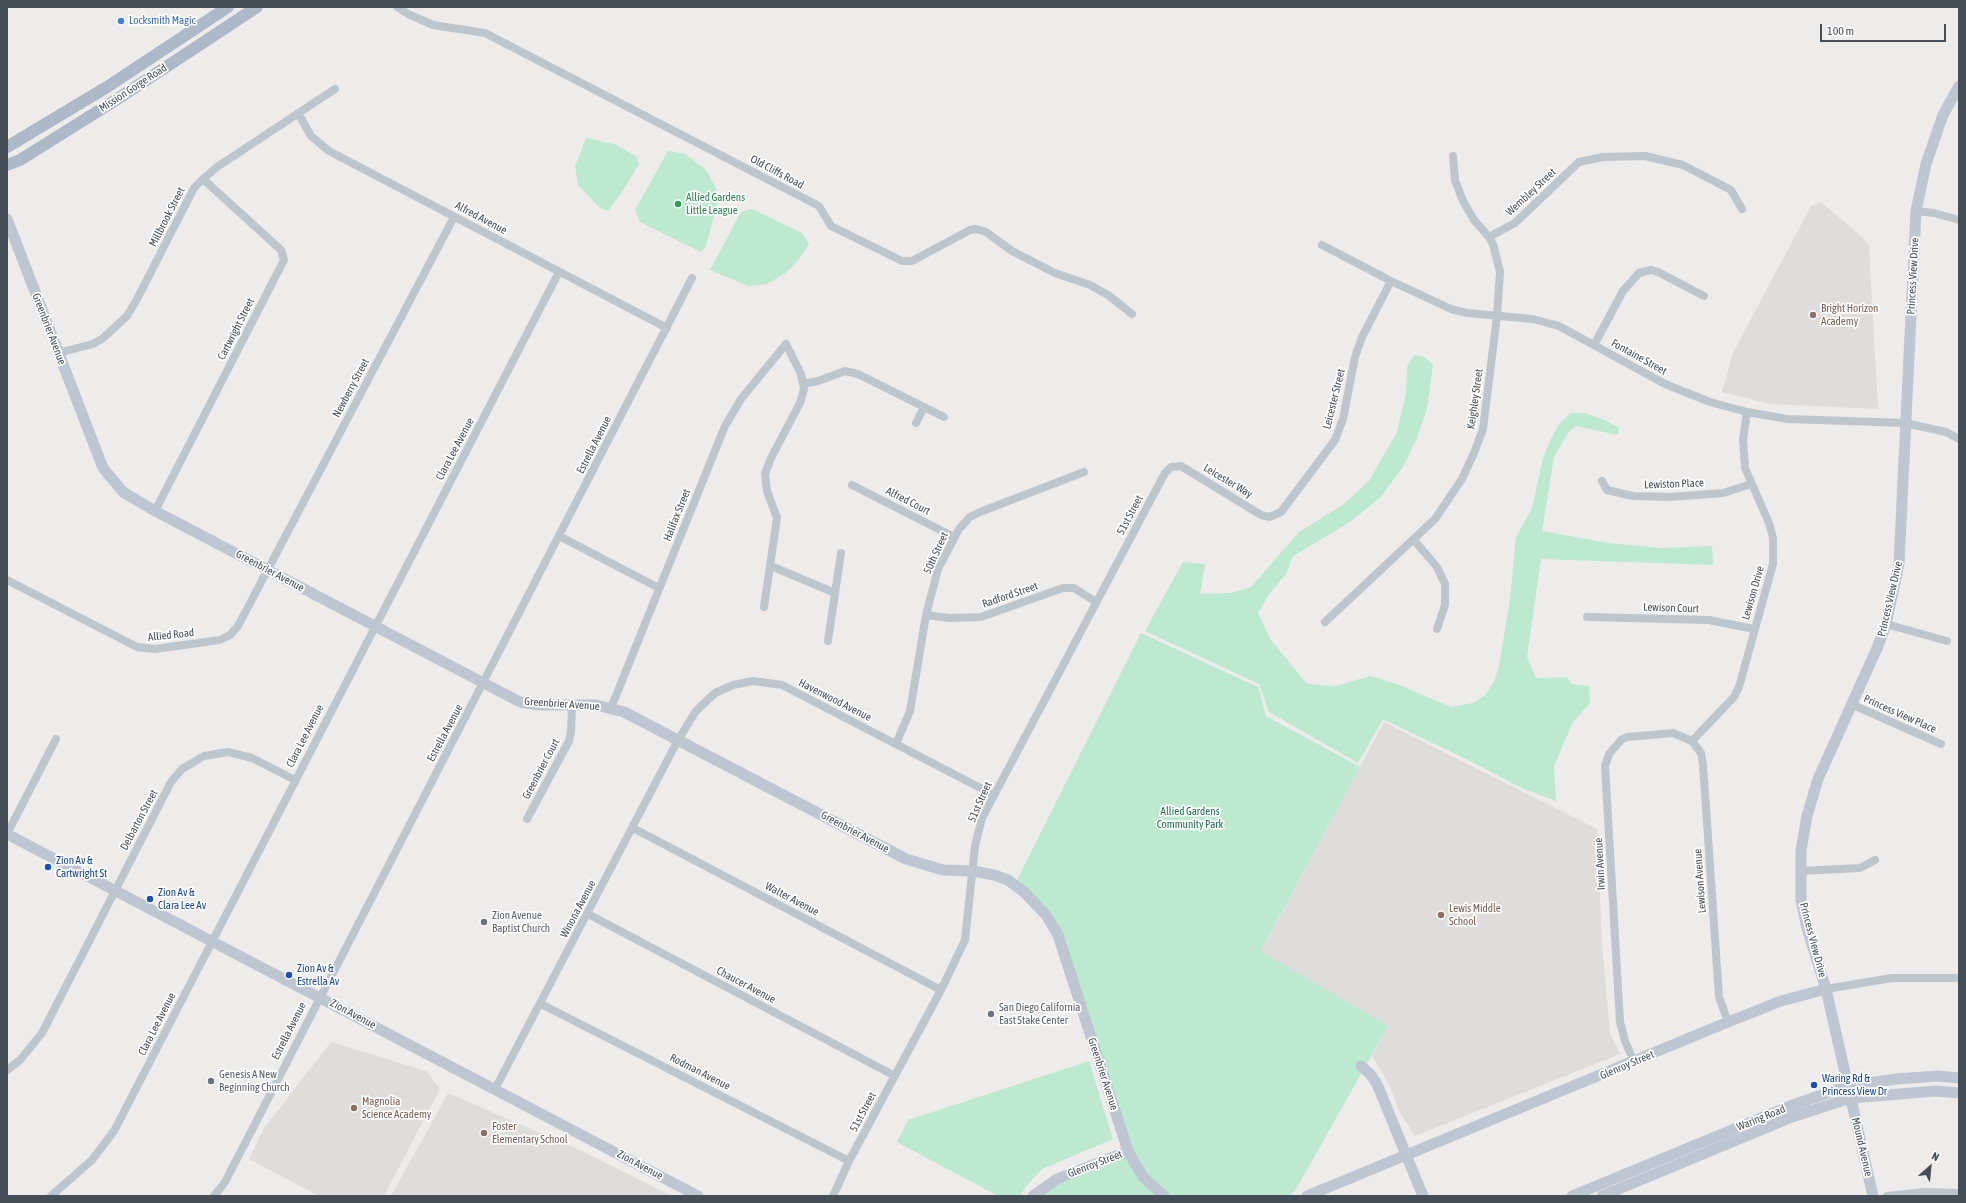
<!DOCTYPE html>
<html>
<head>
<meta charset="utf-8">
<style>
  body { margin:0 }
  #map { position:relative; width:1966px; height:1203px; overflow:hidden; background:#eeebeb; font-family:"Asap Condensed",sans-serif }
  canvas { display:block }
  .frame { position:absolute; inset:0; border:8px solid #454e57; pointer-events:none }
  .north { position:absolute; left:1910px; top:1147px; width:40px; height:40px; -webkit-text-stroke:3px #fff; paint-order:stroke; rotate:27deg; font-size:11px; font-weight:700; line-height:16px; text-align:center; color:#454e57 }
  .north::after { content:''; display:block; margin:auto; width:14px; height:18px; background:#454e57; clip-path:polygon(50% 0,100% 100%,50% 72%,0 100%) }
  .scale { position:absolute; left:1820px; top:24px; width:126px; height:18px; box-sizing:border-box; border:2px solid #454e57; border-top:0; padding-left:5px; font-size:12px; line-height:14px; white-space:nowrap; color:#454e57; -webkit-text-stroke:3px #fff; paint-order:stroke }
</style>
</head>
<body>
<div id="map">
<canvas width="1966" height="1203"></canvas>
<div class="frame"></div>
<div class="north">N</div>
<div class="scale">100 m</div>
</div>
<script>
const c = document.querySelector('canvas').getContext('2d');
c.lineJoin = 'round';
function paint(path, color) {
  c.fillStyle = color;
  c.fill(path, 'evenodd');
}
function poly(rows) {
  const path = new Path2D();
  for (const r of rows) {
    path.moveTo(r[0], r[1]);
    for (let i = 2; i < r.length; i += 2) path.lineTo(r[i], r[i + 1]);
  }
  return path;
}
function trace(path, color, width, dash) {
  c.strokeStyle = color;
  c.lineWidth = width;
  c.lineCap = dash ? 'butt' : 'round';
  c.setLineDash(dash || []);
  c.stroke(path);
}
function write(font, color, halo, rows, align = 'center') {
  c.font = font + ' "Asap Condensed",sans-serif';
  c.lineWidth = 3.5;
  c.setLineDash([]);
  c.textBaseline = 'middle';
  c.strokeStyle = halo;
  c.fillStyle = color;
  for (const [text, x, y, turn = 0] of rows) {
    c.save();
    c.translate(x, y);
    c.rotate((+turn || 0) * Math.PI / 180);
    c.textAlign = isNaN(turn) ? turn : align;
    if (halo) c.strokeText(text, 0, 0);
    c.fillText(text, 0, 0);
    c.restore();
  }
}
paint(poly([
  [1821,202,1863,238,1869,246,1878,409,1770,404,1722,392,1733,353,1811,206],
  [1384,722,1597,829,1602,944,1610,1034,1620,1054,1415,1136,1399,1111,1389,1084,1372,1056,1388,1026,1261,952],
  [331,1042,426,1071,440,1089,384,1196,319,1196,249,1159,264,1128],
  [448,1093,584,1152,672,1196,391,1196]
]), '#dfdcdc');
paint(poly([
  [586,138,614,144,636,156,639,164,626,186,608,211,600,208,578,185,575,166],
  [668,151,685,154,705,169,715,186,719,198,706,246,701,252,640,222,635,210],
  [752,209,802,233,809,244,799,259,787,272,767,284,748,286,710,270,741,212],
  [1414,355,1424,357,1433,365,1427,409,1417,438,1403,467,1380,498,1347,524,1293,556,1286,574,1269,594,1258,613,1271,640,1307,684,1336,686,1370,676,1397,684,1451,707,1473,703,1485,695,1494,682,1499,666,1510,599,1516,537,1532,508,1543,458,1550,441,1558,426,1570,413,1585,413,1602,419,1619,428,1618,435,1576,426,1568,433,1554,457,1542,531,1608,543,1661,548,1712,546,1713,565,1541,559,1527,657,1536,678,1567,677,1572,684,1589,686,1590,703,1573,722,1554,766,1556,801,1522,788,1468,760,1383,719,1358,763,1269,712,1259,684,1145,631,1183,562,1205,564,1200,594,1231,593,1251,587,1299,532,1344,504,1369,481,1397,432,1406,394,1407,367],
  [1141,633,1258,687,1266,716,1360,767,1261,951,1388,1026,1295,1191,1289,1196,1034,1196,1128,1151,1058,935,1014,886],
  [1089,1061,1113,1139,1042,1169,1027,1185,1020,1196,998,1196,897,1142,908,1120]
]), '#bce9cf');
trace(poly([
  [397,7,408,14,433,25,485,33,819,206,831,226,902,261,912,261,970,230,976,229,986,232,1012,251,1055,273,1090,285,1108,295,1132,314],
  [298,113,311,136,329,151,667,328],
  [1916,211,1934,213,1959,220],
  [1489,237,1515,223,1579,162,1603,157,1645,156,1683,165,1731,190,1742,209],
  [1322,245,1391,281,1451,309,1467,313,1533,319,1559,326,1665,384,1710,402,1747,412,1788,419,1905,423,1946,432,1959,439],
  [1594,345,1623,291,1639,273,1651,270,1658,272,1704,296],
  [58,353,93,344,102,339,127,316,136,301,194,188,203,179,217,167,335,89],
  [803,384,818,381,845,371,858,374,944,417],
  [916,423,924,407],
  [1602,481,1607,490,1633,496,1670,497,1723,493,1751,484],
  [852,485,954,537],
  [155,511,284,260,281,250,203,179],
  [559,536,659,588],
  [1414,540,1437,567,1445,584,1445,605,1437,629],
  [771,566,835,593],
  [7,580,137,647,155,649,220,640,230,635,238,626,454,217],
  [926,615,949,618,981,617,1063,588,1074,588,1096,602],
  [1587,617,1709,620,1754,629],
  [1325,622,1435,519,1462,479,1474,453,1483,429,1497,316,1500,272,1493,244,1489,237,1474,220,1463,201,1455,180,1453,156],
  [1886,624,1947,641],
  [828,641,841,553],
  [1851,704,1941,744],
  [611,708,725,426,741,399,786,344,801,374,804,389,800,403,771,458,765,474,767,491,777,518,764,607],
  [1692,741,1734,697,1739,687,1773,564,1773,538,1769,523,1745,468,1743,440,1747,412],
  [896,744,910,711,926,615,938,569,959,529,970,517,980,512,1084,472],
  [527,819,569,741,571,732,572,705],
  [633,828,941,990],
  [7,834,56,739],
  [1800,871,1860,868,1875,860],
  [588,914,895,1076],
  [1826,989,1892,978,1959,978],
  [541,1004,849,1161],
  [1634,1062,1625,1041,1620,1022,1605,766,1609,754,1621,740,1627,737,1673,733,1692,741,1701,753,1703,764,1719,997,1728,1022],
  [7,1070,20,1060,42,1033,171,782,182,769,204,756,228,752,252,758,295,780],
  [495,1089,678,740,696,711,715,693,733,685,753,681,782,685,994,795],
  [51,1196,92,1160,114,1131,559,272],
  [214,1196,225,1182,692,278],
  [833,1196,849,1161,941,990,965,940,975,846,982,818,1165,473,1171,467,1181,466,1261,515,1270,517,1281,512,1335,440,1343,419,1355,357,1362,337,1391,281],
  [1887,1196,1924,1192,1959,1193]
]), '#bdc5cd', 8);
trace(poly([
  [7,219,103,468,123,492,155,511,520,702,538,705,596,705,624,712,906,859,943,870,973,871,994,875,1008,880,1024,892,1046,915,1058,935,1128,1151,1143,1177,1164,1196],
  [7,834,698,1196],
  [1361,1066,1370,1074,1377,1084,1423,1196],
  [1033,1196,1057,1179,1128,1151],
  [1307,1196,1728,1022,1781,1001,1826,989],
  [1572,1196,1790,1106,1848,1086,1896,1079,1938,1076,1959,1078],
  [1602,1196,1792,1117,1851,1098,1936,1091,1959,1093],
  [1873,1196,1826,989,1807,928,1801,900,1801,850,1807,816,1818,779,1878,646,1886,624,1899,564,1916,211,1926,164,1943,115,1959,86]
]), '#bdc6d1', 11);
trace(poly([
  [7,147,107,87,228,7],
  [7,165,20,160,119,98,257,7]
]), '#adb9c8', 12);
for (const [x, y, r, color] of [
  [121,21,4,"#3f7fe0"],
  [678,204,4,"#2e9e5b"],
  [1813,315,4,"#8d6e63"],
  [48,867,4,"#1a4fb4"],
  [150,899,4,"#1a4fb4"],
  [1441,915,4,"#8d6e63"],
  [484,922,4,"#6b7280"],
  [289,975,4,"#1a4fb4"],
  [991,1014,4,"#6b7280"],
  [211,1081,4,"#6b7280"],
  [1814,1085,4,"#1a4fb4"],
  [354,1108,4,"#8d6e63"],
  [484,1133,4,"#8d6e63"]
]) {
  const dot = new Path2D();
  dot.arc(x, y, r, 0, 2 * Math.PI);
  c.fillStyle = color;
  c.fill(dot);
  trace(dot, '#fff', 1.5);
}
write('11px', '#366cbe', '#fff', [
  ["Locksmith Magic",129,21]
], 'left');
write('11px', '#454e57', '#fff', [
  ["Mission Gorge Road",133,88,-33],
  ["Old Cliffs Road",777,172,28],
  ["Wembley Street",1531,192,-43],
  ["Millbrook Street",167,217,-63],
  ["Alfred Avenue",481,218,28],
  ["Princess View Drive",1913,276,-87],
  ["Greenbrier Avenue",49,329,69],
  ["Cartwright Street",236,329,-63],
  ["Fontaine Street",1639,357,29],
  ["Newberry Street",351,388,-62],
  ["Leicester Street",1334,399,-76],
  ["Keighley Street",1475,399,-82],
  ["Estrella Avenue",594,445,-63],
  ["Clara Lee Avenue",455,449,-62],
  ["Leicester Way",1228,481,31],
  ["Lewiston Place",1674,484,-2],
  ["Alfred Court",908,501,27],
  ["Halifax Street",677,515,-68],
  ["51st Street",1130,515,-62],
  ["50th Street",936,553,-66],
  ["Greenbrier Avenue",270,571,28],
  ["Lewison Drive",1753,593,-74],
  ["Radford Street",1010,595,-19],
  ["Princess View Drive",1890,599,-77],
  ["Lewison Court",1671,608,2],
  ["Allied Road",171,635,-6],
  ["Havenwood Avenue",835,700,27],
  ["Greenbrier Avenue",562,704,4],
  ["Princess View Place",1900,714,24],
  ["Estrella Avenue",445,733,-62],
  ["Clara Lee Avenue",305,736,-63],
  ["Greenbrier Court",541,769,-62],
  ["51st Street",980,802,-66],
  ["Delbarton Street",139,820,-62],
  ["Greenbrier Avenue",855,832,28],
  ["Irwin Avenue",1600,864,-93],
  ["Lewison Avenue",1700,881,-94],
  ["Walter Avenue",792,899,28],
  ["Winona Avenue",578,909,-62],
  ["Princess View Drive",1813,940,75],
  ["Chaucer Avenue",746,985,28],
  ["Zion Avenue",353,1014,28],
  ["Clara Lee Avenue",157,1024,-63],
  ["Estrella Avenue",289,1031,-63],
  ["Glenroy Street",1627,1065,-23],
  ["Rodman Avenue",700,1072,27],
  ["Greenbrier Avenue",1103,1074,72],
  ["51st Street",863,1112,-62],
  ["Waring Road",1761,1118,-22],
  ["Mound Avenue",1862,1147,77],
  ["Glenroy Street",1095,1164,-21],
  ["Zion Avenue",640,1165,28]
]);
write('11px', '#27864d', '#fff', [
  ["Allied Gardens",686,198],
  ["Little League",686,211]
], 'left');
write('11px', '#785e54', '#fff', [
  ["Bright Horizon",1821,309],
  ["Academy",1821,322],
  ["Lewis Middle",1449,909],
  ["School",1449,922],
  ["Magnolia",362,1102],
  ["Science Academy",362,1115],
  ["Foster",492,1127],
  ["Elementary School",492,1140]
], 'left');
write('11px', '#1e704b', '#fff', [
  ["Allied Gardens",1190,812],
  ["Community Park",1190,825]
]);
write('11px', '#164399', '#fff', [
  ["Zion Av &",56,861],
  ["Cartwright St",56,874],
  ["Zion Av &",158,893],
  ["Clara Lee Av",158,906],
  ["Zion Av &",297,969],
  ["Estrella Av",297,982],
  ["Waring Rd &",1822,1079],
  ["Princess View Dr",1822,1092]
], 'left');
write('11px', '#5b616d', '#fff', [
  ["Zion Avenue",492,916],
  ["Baptist Church",492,929],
  ["San Diego California",999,1008],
  ["East Stake Center",999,1021],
  ["Genesis A New",219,1075],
  ["Beginning Church",219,1088]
], 'left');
</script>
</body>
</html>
